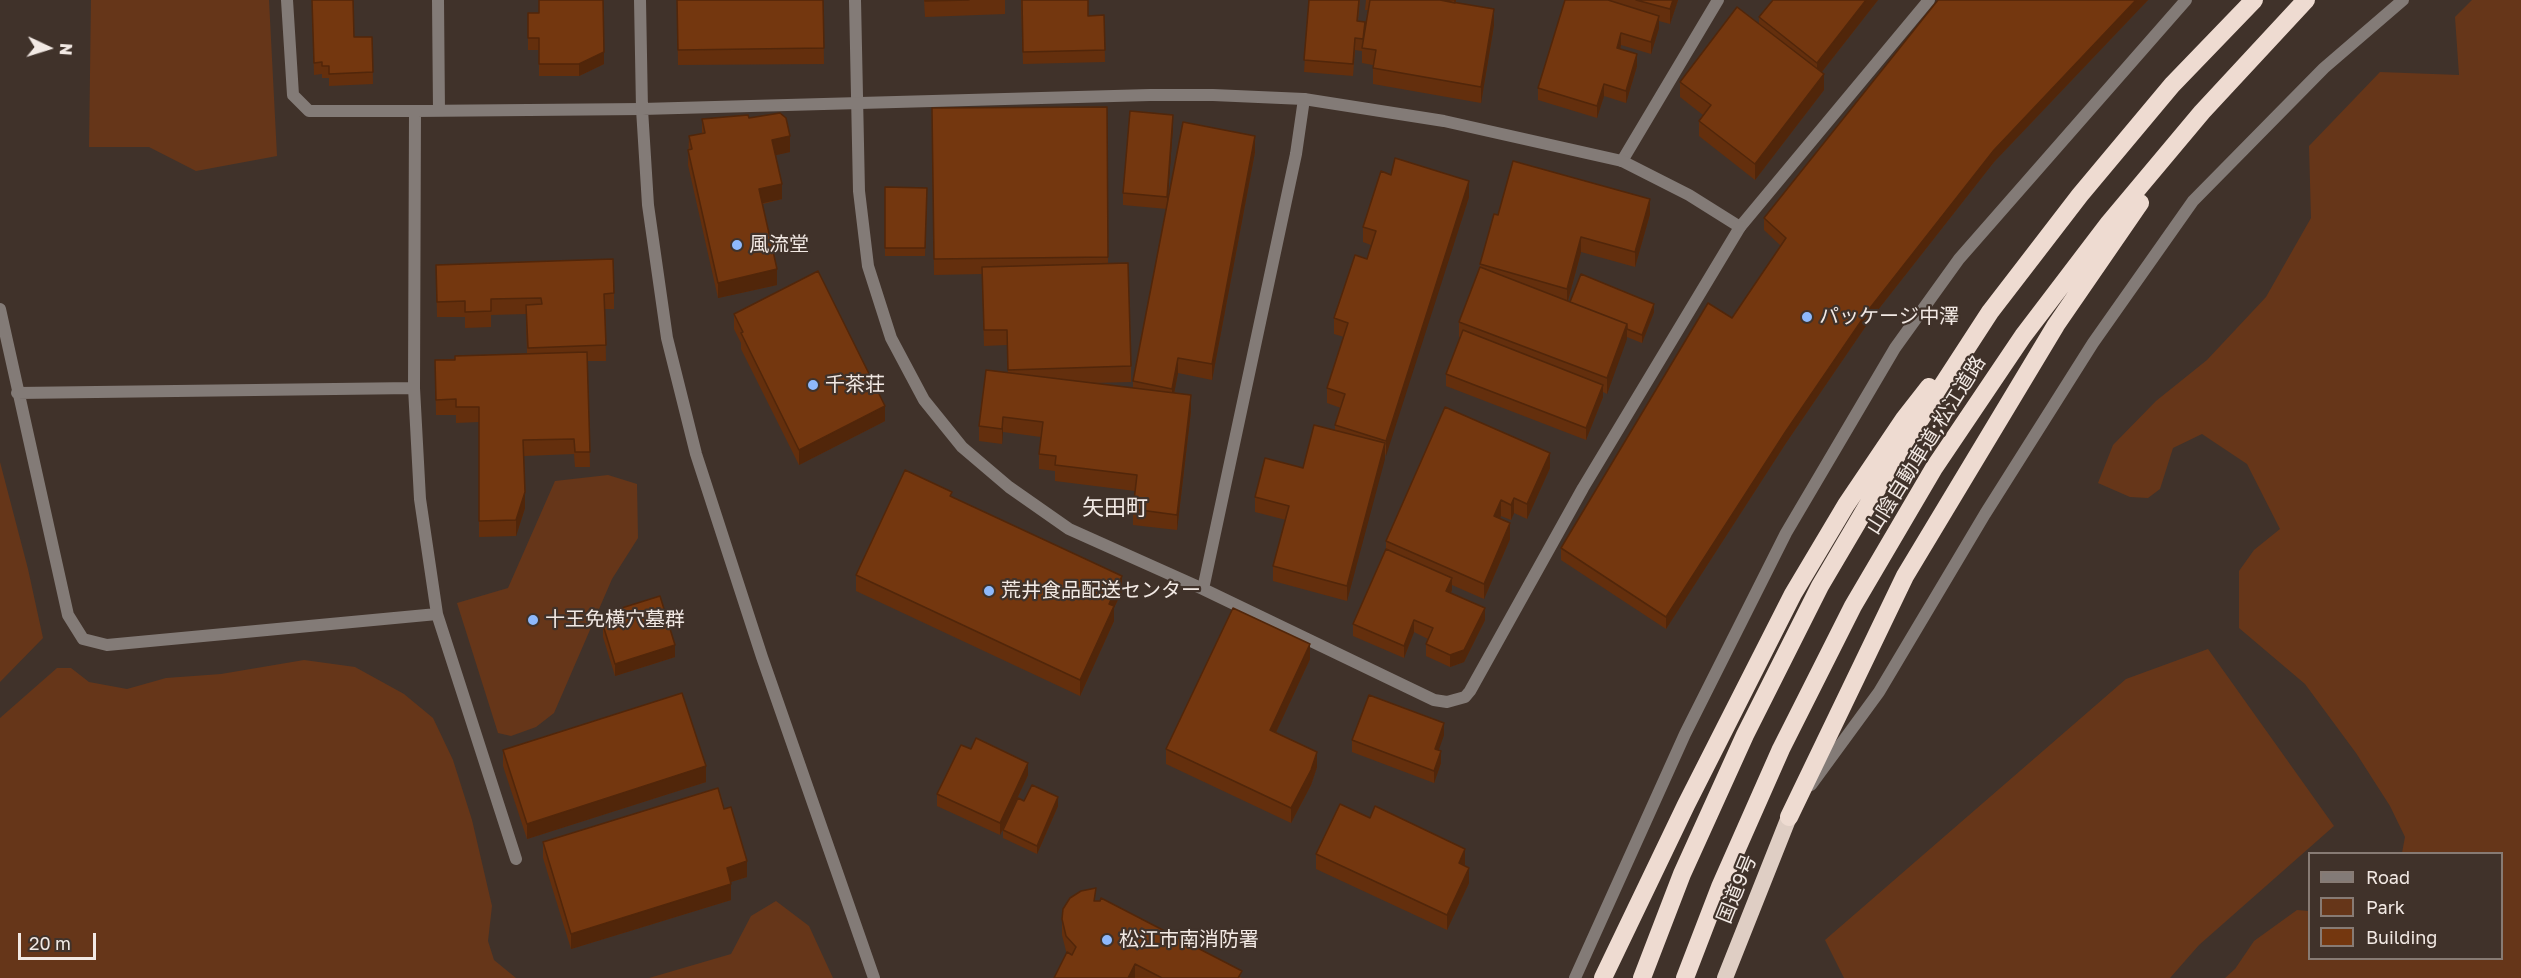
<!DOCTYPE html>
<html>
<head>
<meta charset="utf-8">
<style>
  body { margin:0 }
  #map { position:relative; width:2521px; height:978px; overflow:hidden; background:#40322a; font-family:"Golos Text",sans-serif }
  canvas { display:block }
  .legend { position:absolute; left:2308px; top:852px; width:195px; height:108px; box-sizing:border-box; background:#40322a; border:2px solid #877b74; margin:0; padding:8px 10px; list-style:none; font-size:18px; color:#f2e9e4 }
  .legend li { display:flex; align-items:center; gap:12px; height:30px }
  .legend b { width:30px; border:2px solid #877b74 }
  .north { position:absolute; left:18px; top:18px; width:60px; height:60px; -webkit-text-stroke:4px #40322a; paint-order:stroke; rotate:94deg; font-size:16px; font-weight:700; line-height:24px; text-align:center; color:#f2e9e4 }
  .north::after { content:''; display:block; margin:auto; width:21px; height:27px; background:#f2e9e4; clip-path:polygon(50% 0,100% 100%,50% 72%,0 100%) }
  .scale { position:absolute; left:18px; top:933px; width:78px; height:27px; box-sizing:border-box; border:3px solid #f2e9e4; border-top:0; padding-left:8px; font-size:18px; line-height:21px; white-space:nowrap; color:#f2e9e4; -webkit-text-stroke:4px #40322a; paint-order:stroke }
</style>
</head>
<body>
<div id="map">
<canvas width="2521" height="978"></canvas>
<ul class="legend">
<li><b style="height:8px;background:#837b77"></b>Road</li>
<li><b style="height:16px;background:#663619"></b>Park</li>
<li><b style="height:16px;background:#74370f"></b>Building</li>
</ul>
<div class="north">N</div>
<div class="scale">20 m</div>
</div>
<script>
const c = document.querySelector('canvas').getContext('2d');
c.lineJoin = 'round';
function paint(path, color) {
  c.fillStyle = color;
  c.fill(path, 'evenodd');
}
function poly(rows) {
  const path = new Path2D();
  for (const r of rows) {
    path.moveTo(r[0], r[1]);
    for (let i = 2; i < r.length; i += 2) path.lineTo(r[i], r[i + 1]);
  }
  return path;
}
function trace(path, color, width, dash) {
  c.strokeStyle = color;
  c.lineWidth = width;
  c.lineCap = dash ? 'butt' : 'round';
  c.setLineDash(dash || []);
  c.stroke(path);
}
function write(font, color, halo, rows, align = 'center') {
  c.font = font + ' "Golos Text","Noto Sans JP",sans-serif';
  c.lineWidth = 4.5;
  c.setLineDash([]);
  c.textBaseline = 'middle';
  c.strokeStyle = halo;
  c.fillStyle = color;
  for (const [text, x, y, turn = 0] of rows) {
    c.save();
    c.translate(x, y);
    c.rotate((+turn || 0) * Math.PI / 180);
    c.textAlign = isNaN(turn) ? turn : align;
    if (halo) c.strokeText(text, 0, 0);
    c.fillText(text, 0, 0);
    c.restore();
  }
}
paint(poly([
  [91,0,269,0,277,156,196,171,149,147,89,147],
  [2472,0,2521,0,2521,978,2225,978,2235,969,2254,941,2297,910,2309,911,2310,958,2502,958,2502,854,2402,853,2405,837,2390,806,2356,753,2305,684,2239,628,2239,571,2254,550,2280,529,2247,464,2202,434,2173,448,2160,489,2148,498,2130,497,2098,483,2113,445,2156,401,2207,360,2266,297,2311,218,2309,146,2380,72,2459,75,2455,17],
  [0,462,28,569,43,638,0,682],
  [608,475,637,484,638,538,612,579,554,713,536,727,511,736,498,733,457,603,508,588,555,481],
  [2208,649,2334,826,2199,945,2170,978,1844,978,1825,940,2126,679],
  [304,660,355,667,404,694,433,718,453,760,472,820,492,906,488,941,494,960,516,978,0,978,0,718,57,668,71,668,89,682,127,689,166,678,221,674],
  [776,901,809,926,833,978,649,978,731,954,751,916]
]), '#663619');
trace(poly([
  [287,0,293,95,309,111,415,111],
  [438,0,439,111],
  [855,0,859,191,868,266,891,338,924,400,962,447,1009,487,1069,529,1203,589,1434,700,1447,702,1465,697,1470,691,1583,488,1740,227,1929,0],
  [1622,161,1718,0],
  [0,309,68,615,83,639,107,645,437,614],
  [17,393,414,388],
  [1203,589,1296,154,1304,99],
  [1811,785,1879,692,1985,514,2093,343,2193,201,2324,68,2403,0],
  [516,859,437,614,420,499,414,388,415,111,642,109],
  [1575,978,1685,734,1786,533,1895,348,1959,259,2186,0]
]), '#837b77', 12);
trace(poly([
  [640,0,642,109,648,205,667,338,696,454,762,657,874,978],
  [642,109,1150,95,1213,95,1304,99,1444,121,1622,161,1689,195,1740,227]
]), '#837b77', 12);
trace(poly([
  [1725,978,1789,817]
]), '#dfcec4', 16);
trace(poly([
  [1789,817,1905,576,2056,325,2140,203],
  [1603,978,1686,805,1793,594,1846,505,1904,419,1929,387],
  [1642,978,1682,874,1745,735,1820,586,1899,452,1990,312,2080,195,2172,85,2254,0],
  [1685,978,1720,887,1781,749,1853,606,1934,468,2023,336,2109,223,2202,112,2306,0]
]), '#eedbd1', 18);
paint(poly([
  [312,0,354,37,372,37,373,84,329,86,329,78,322,78,322,74,314,75],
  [677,0,823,0,824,64,678,65],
  [924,0,1005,0,1005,14,925,17],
  [1021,0,1088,16,1104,15,1105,62,1023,64],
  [1309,0,1360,0,1358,21,1365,33,1368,10,1365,10,1366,0,1456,0,1455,3,1494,25,1481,103,1373,84,1373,65,1362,63,1362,51,1355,50,1353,76,1304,72],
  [1565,0,1678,0,1670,24,1659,21,1659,28,1651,54,1621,45,1620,49,1637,66,1626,103,1604,96,1597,118,1538,100,1538,88],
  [1878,0,1821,73,1824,90,1755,180,1699,136,1699,121,1703,115,1680,97,1680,82,1759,25,1759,17],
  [1938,0,2148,0,1994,162,1870,320,1786,443,1666,629,1561,560,1561,548,1732,318,1781,246,1764,230,1764,218],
  [528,13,604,64,579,76,539,76,539,50,528,50],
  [1107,107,1108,264,1131,366,1131,382,1091,383,1133,388,1133,381,1167,209,1123,205,1123,193,1173,126,1167,206,1255,152,1212,380,1178,373,1174,393,1191,411,1177,530,1133,525,1133,509,1135,491,1055,481,1055,471,1039,469,1039,454,1041,437,1003,432,1002,444,979,441,979,426,1008,373,1007,345,984,346,982,274,934,275,932,108],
  [749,118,790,152,775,155,782,199,763,204,777,285,718,298,688,165,689,136,702,134,702,119],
  [885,187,927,188,925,256,885,256],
  [1469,197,1385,456,1347,601,1273,581,1273,566,1286,520,1255,512,1255,497,1303,468,1335,430,1335,425,1341,408,1327,403,1327,388,1344,337,1334,334,1334,318,1367,259,1371,245,1363,242,1363,227],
  [1650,214,1635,267,1581,252,1568,301,1654,312,1642,343,1627,337,1607,394,1603,392,1603,397,1586,440,1446,386,1446,374,1460,337,1459,337,1459,322,1480,267,1480,264,1498,215],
  [436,265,614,293,614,309,605,309,606,361,587,361,590,467,575,467,574,454,524,456,525,508,516,536,479,537,479,422,456,423,456,415,436,415,435,360,527,354,526,314,491,315,491,327,465,328,465,317,437,317],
  [734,314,885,421,799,465,741,349,741,343,734,329],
  [1550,468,1527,519,1514,513,1511,520,1501,516,1500,518,1510,539,1484,599,1452,585,1452,590,1451,593,1485,620,1464,662,1450,667,1426,656,1426,644,1428,639,1414,632,1404,658,1353,636,1353,624,1386,549,1386,541],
  [952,497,1122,591,1114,608,1114,621,1080,696,856,591,856,575],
  [612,611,675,657,615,676,603,637,603,625,612,622],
  [1310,659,1276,732,1317,767,1311,785,1291,823,1166,764,1166,749],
  [1444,735,1438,750,1441,763,1434,783,1352,752,1352,740],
  [503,750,706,782,527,839,503,766],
  [1028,775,1005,824,1024,801,1058,806,1037,854,1003,838,1003,830,1000,835,937,806,937,794],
  [724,809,747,877,731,882,731,900,571,949,543,858,543,842],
  [1316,854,1465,864,1465,866,1469,883,1447,930,1316,869],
  [1096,901,1242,978,1054,978,1067,953,1066,951,1062,935,1062,919]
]), '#642f0d');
paint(poly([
  [1673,0,1678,0,1670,24,1670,9],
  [1866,0,1878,0,1817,78,1817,63],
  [2136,0,2148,0,1994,162,1870,320,1786,443,1666,629,1666,617,1786,431,1870,308,1994,150],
  [1494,9,1494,25,1481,103,1481,87],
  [1659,16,1659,28,1651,54,1651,42],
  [1621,33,1621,45,1617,60,1617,48],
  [604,52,604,64,579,76,579,64],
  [1637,54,1637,66,1626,103,1626,91],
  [1824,74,1824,90,1755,180,1755,164],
  [1604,84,1604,96,1597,118,1597,106],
  [1173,115,1173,126,1167,209,1167,197],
  [790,136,790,152,772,156,772,140],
  [1255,136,1255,152,1212,380,1212,364],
  [1469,181,1469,197,1386,456,1386,441],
  [782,184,782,199,759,204,759,189],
  [1650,199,1650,214,1635,267,1635,252],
  [1581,237,1581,252,1567,304,1567,289],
  [777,269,777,285,718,298,718,283],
  [1654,304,1654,312,1642,343,1642,335],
  [1627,324,1627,339,1607,394,1607,378],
  [1178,358,1178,373,1172,404,1172,389],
  [1603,385,1603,397,1586,440,1586,428],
  [1191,395,1191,411,1177,530,1177,515],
  [885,406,885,421,799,465,799,450],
  [1003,417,1003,432,1002,444,1002,429],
  [1385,443,1385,459,1347,601,1347,586],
  [1550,453,1550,468,1527,519,1527,504],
  [525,492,525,508,516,536,516,520],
  [1514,498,1514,513,1511,520,1511,505],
  [1501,500,1501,516,1494,531,1494,516],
  [1510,523,1510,539,1484,599,1484,584],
  [1122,576,1122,591,1114,608,1114,621,1080,696,1080,680,1109,604],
  [1452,578,1452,590,1446,603,1446,591],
  [1485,608,1485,620,1464,662,1450,667,1450,655],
  [1414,620,1414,632,1404,658,1404,646],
  [1310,644,1310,659,1270,745,1270,730],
  [675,645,675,657,615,676,615,664],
  [1444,723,1444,735,1435,761,1435,749],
  [1441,751,1441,763,1434,783,1434,771],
  [1317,752,1317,767,1311,785,1291,823,1291,808],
  [1028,763,1028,775,1000,835,1000,823],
  [706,766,706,782,527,839,527,824],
  [1058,797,1058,806,1037,854,1037,846],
  [1465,849,1465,864,1459,879,1459,863],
  [747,861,747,877,727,883,727,868],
  [1469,868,1469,883,1447,930,1447,915],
  [731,884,731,900,571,949,571,934],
  [1135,964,1135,978,1128,978]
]), '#51260a');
const building = poly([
  [312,0,353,0,354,37,372,37,373,72,329,74,329,66,322,66,322,62,314,63,312,0],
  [539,0,603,0,604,52,579,64,539,64,539,38,528,38,528,13,539,13,539,0],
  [677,0,823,0,824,48,678,50,677,0],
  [925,0,969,0,925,1,925,0],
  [1022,0,1088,0,1088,16,1104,15,1105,50,1023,52,1022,0],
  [1309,0,1359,0,1357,21,1365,22,1363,39,1355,38,1353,64,1304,60,1309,0],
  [1370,0,1440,0,1494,9,1481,87,1373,68,1376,50,1362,48,1370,0],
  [1440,0,1455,0,1455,3,1440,0],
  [1565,0,1608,0,1659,16,1651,42,1621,33,1617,48,1637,54,1626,91,1604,84,1597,106,1538,88,1565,0],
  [1636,0,1673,0,1670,9,1636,0],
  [1773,0,1866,0,1817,63,1759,17,1773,0],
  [1938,0,2136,0,1994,150,1870,308,1786,431,1666,617,1561,548,1708,303,1732,318,1786,238,1764,218,1938,0],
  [1737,7,1824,74,1755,164,1699,121,1711,105,1680,82,1737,7],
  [1107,107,1108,257,934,259,932,108,1107,107],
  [1130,111,1173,115,1167,197,1123,193,1130,111],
  [780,113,786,118,790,136,772,140,782,184,759,189,777,269,718,283,688,150,692,149,689,136,705,133,702,119,748,115,749,118,780,113],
  [1183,122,1255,136,1212,364,1178,358,1172,389,1133,381,1183,122],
  [1395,158,1469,181,1386,441,1335,425,1345,394,1327,388,1348,323,1334,318,1355,255,1367,259,1376,231,1363,227,1381,171,1391,175,1395,158],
  [1513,161,1650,199,1635,252,1581,237,1567,289,1480,264,1494,214,1498,215,1513,161],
  [885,187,927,188,925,248,885,248,885,187],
  [613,259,614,293,604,294,606,345,528,348,526,305,542,304,541,298,491,299,491,311,465,312,465,301,437,302,436,265,613,259],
  [1128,263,1131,366,1008,370,1007,330,984,330,982,267,1128,263],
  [1480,267,1627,324,1607,378,1459,322,1480,267],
  [818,271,885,406,799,450,741,333,743,332,734,314,818,271],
  [1581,274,1654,304,1642,335,1627,329,1627,324,1570,302,1581,274],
  [1463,330,1603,385,1586,428,1446,374,1463,330],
  [587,352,590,452,575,452,574,439,523,440,525,492,516,520,479,521,479,407,456,407,456,399,436,400,435,360,455,360,455,356,587,352],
  [986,370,1191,395,1177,515,1133,509,1137,475,1055,465,1056,456,1039,454,1043,422,1003,417,1002,429,979,426,986,370],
  [1445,407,1550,453,1527,504,1514,498,1511,505,1501,500,1494,516,1510,523,1484,584,1386,541,1445,407],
  [1314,425,1385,443,1347,586,1273,566,1289,506,1255,497,1265,458,1303,468,1314,425],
  [905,470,952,492,950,496,1122,576,1109,604,1114,606,1080,680,856,575,905,470],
  [1386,549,1452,578,1446,591,1485,608,1464,650,1450,655,1426,644,1433,628,1414,620,1404,646,1353,624,1386,549],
  [660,596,675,645,615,664,603,625,615,621,612,611,660,596],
  [1233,608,1310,644,1270,730,1317,752,1311,770,1291,808,1166,749,1233,608],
  [682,693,706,766,527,824,503,750,682,693],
  [1369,695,1444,723,1435,749,1441,751,1434,771,1352,740,1369,695],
  [976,738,1028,763,1000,823,937,794,961,745,971,749,976,738],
  [1032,785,1058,797,1037,846,1003,830,1018,798,1024,801,1032,785],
  [718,788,724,809,731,807,747,861,727,868,731,884,571,934,543,842,718,788],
  [1340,804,1370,818,1375,806,1465,849,1459,863,1469,868,1447,915,1316,854,1340,804],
  [1096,888,1094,901,1100,901,1101,898,1242,971,1238,978,1162,978,1135,964,1128,978,1054,978,1067,952,1072,955,1076,947,1066,936,1062,919,1063,909,1070,898,1081,891,1096,888]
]);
paint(building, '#74370f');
trace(building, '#51260a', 1.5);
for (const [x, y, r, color] of [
  [737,245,6,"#8eb9fc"],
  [1807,317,6,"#8eb9fc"],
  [813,385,6,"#8eb9fc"],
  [989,591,6,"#8eb9fc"],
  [533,620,6,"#8eb9fc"],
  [1107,940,6,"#8eb9fc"]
]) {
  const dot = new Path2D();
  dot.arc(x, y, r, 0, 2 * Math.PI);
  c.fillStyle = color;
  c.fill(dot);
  trace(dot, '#40322a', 2);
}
write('20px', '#f2e9e4', '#40322a', [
  ["風流堂",749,245],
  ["パッケージ中澤",1819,317],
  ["千茶荘",825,385],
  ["荒井食品配送センター",1001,591],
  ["十王免横穴墓群",545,620],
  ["松江市南消防署",1119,940]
], 'left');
write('20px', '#f2e9e4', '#40322a', [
  ["山陰自動車道;松江道路",1926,445,-58],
  ["国道9号",1737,889,-68]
]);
write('22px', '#f2e9e4', '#40322a', [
  ["矢田町",1115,508]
]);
</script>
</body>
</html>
